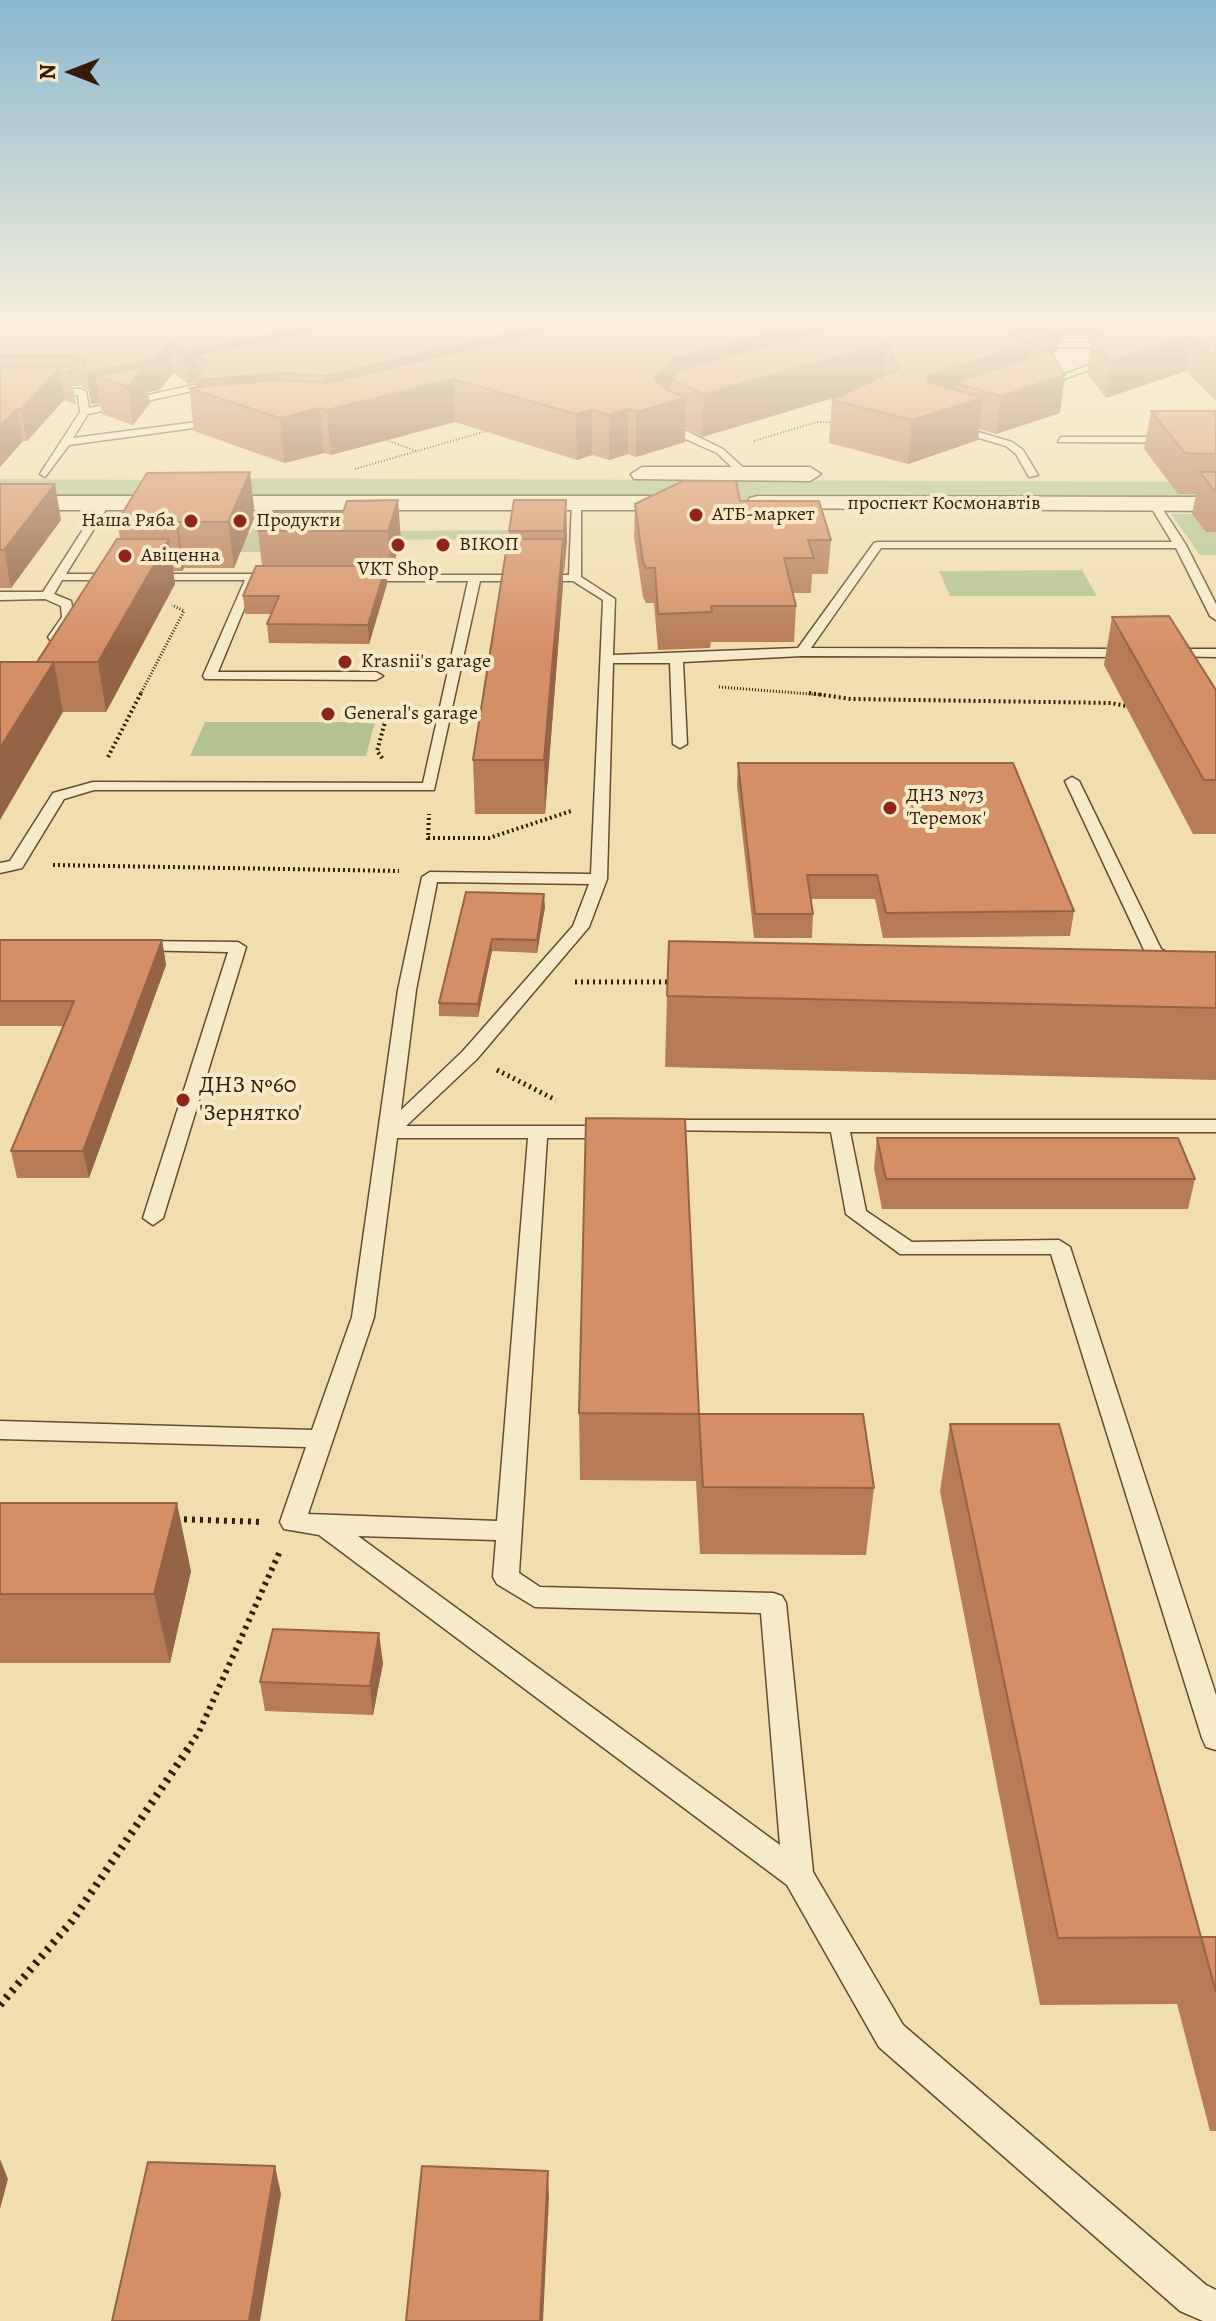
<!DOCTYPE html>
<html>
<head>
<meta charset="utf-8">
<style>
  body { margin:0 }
  #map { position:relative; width:1216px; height:2321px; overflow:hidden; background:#f1deaf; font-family:Alegreya,serif }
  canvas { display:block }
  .north { position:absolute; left:32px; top:32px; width:80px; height:80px; -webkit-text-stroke:6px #f6eacb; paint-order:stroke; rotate:270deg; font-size:22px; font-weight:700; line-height:32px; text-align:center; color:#361c07 }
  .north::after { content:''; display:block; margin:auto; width:28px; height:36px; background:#361c07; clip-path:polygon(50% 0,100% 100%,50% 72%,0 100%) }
</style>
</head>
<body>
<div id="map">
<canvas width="1216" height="2321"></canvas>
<div class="north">N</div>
</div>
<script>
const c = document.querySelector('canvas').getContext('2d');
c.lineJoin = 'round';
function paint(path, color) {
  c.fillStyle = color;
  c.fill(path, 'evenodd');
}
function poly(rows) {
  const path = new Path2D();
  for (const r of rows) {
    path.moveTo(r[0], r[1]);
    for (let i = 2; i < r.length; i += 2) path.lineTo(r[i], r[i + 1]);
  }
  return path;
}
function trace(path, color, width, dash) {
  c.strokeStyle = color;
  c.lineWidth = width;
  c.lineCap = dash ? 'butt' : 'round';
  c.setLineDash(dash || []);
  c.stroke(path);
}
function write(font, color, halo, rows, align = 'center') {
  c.font = font + ' Alegreya,serif';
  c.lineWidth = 8;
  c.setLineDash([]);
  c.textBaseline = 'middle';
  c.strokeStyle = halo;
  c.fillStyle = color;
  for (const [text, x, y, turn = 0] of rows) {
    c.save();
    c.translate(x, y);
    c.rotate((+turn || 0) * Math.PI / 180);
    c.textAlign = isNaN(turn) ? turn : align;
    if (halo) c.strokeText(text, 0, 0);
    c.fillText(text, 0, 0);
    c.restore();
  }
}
paint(poly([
  [201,478,1216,482,1216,501,189,499],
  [0,479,171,480,160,500,0,499],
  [1171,514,1216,514,1216,555,1200,555],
  [380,515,377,531,522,530,521,539,350,540,346,552,173,552,129,533,251,533,259,516],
  [1082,570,1097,596,950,596,939,571],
  [205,722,375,722,366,756,190,756]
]), '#b3c290');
const service = poly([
  [1032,343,1116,343,1120,345,1116,347,1029,347,1032,343],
  [1111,357,1118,359,1045,386,1038,384,1111,357],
  [212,381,215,386,88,414,73,438,220,419,223,424,69,445,45,477,40,474,80,412,78,395,0,395,0,389,82,389,86,392,89,408,212,381],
  [662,419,723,449,750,474,741,476,717,453,665,430,657,422,662,419],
  [955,425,1012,442,1023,450,1038,475,1029,477,1016,454,1006,446,952,430,955,425],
  [1061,437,1216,437,1216,443,1058,442,1061,437],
  [105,500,110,503,66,574,275,574,281,577,275,580,256,580,218,672,376,672,383,676,376,680,205,679,203,676,245,580,62,580,54,594,71,601,74,617,58,640,50,640,48,637,62,617,61,606,45,599,0,600,0,592,43,592,100,503,105,500],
  [572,501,581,503,581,577,615,599,613,655,798,648,874,543,878,542,1172,542,1149,504,1154,501,1158,502,1186,545,1216,604,1216,620,1210,616,1176,548,881,548,811,648,1132,649,1138,653,1132,657,802,656,683,662,687,744,680,748,673,744,670,663,613,663,607,879,589,927,477,1059,406,1126,612,1126,622,1132,612,1138,547,1138,519,1573,540,1587,773,1593,782,1596,786,1603,813,1872,903,2025,1206,2285,1216,2290,1216,2321,1203,2321,1180,2311,879,2047,787,1885,319,1535,284,1529,280,1522,306,1447,0,1439,0,1421,312,1430,352,1317,398,990,422,877,430,872,591,874,603,600,573,581,480,581,434,790,94,790,64,799,22,868,0,873,0,863,10,861,53,793,93,782,423,783,468,581,359,581,353,578,359,575,569,575,572,501],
  [437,882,589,884,573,926,463,1051,401,1110,416,990,437,882],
  [397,1138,528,1138,497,1521,308,1514,374,1317,397,1138],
  [358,1536,496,1540,493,1577,497,1584,535,1607,761,1613,780,1845,358,1536],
  [1168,649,1216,649,1216,657,1163,656,1163,650,1168,649],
  [1072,777,1079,781,1161,949,1216,978,1216,990,1145,952,1065,781,1072,777],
  [136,941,238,942,246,947,163,1218,153,1225,143,1218,228,952,130,950,128,946,130,942,136,941],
  [660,1120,1216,1120,1216,1132,850,1132,866,1211,912,1242,1059,1240,1070,1247,1216,1695,1216,1750,1206,1747,1202,1738,1051,1254,900,1254,846,1214,831,1132,653,1130,650,1126,653,1122,660,1120]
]);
const tertiary = poly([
  [642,467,810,467,821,474,810,481,634,479,631,474,642,467],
  [0,496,694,496,702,498,706,503,702,508,694,510,0,510,0,496],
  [758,496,1216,497,1216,511,750,508,746,503,750,498,758,496]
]);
trace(service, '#654c31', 3);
trace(tertiary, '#654c31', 3);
trace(poly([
  [384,439,416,451],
  [754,441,817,422,837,422],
  [355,469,490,430]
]), '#361c07', 2, [1, 2]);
trace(poly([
  [719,687,824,695],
  [140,695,184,611,172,605]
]), '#361c07', 3, [1, 2]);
trace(poly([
  [809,693,851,699,1111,703,1131,707],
  [351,705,385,722,377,751,383,759],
  [108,757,141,693],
  [428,838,489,838,571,811],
  [428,840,429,814],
  [53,865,399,871]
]), '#361c07', 4, [2, 3]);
trace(poly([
  [575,982,673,982],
  [497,1070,556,1100]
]), '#361c07', 5, [2, 4]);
trace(poly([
  [176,1519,262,1522],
  [186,1751,199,1732,280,1551]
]), '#361c07', 6, [3, 5]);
trace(poly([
  [0,2005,72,1921,188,1749]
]), '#361c07', 8, [3, 6]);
paint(service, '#f6eacb');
paint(tertiary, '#f6eacb');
paint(poly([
  [0,325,1216,325,1216,401,1186,371,1106,398,1087,373,1092,340,1059,340,1057,351,1052,354,1060,413,996,434,979,429,978,440,908,464,829,443,832,400,842,395,702,437,685,428,685,442,636,457,628,454,609,460,592,455,577,460,455,422,331,455,324,453,284,463,194,431,189,388,197,387,196,382,188,384,173,373,160,390,148,392,150,403,133,425,102,414,100,403,91,404,89,391,82,386,73,386,76,405,64,400,27,441,23,441,0,467],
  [1151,411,1216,411,1216,532,1206,532,1192,514,1196,494,1178,494,1144,449],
  [0,484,61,520,11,588,0,588],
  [566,500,567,540,564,572,563,572,563,584,545,814,475,814,473,760,510,539,509,531],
  [347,501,401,540,391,572,386,572,387,584,369,644,269,643,267,624,271,614,245,614,243,596,262,566,258,531,343,512],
  [740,501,831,540,828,574,812,574,811,593,793,593,796,606,794,642,711,642,710,648,658,650,654,603,646,603,643,597,634,537,635,504],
  [255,516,234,568,184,568,182,571,173,571,175,584,106,712,63,712,37,662,120,539,117,522],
  [1112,617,1216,690,1216,834,1193,834,1104,665],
  [738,763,1074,911,1070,936,883,938,875,899,811,899,813,914,812,938,754,938,737,786],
  [466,892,545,907,537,953,492,951,478,1017,439,1016,439,1003],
  [0,940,162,940,166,965,89,1178,17,1178,11,1151,64,1026,0,1026],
  [1216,952,1216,1080,665,1067,667,996],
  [877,1138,1195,1179,1188,1209,882,1209,874,1168],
  [579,1413,699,1414,874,1488,866,1555,700,1554,696,1481,580,1480],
  [950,1424,1201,1937,1216,1937,1216,2131,1210,2131,1177,2004,1040,2005,940,1491],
  [0,1503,191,1571,170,1663,0,1663],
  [383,1663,373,1715,265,1711,260,1682]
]), '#b77b56');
paint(poly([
  [323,325,408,325,280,373,284,411,197,390,196,382,188,384,184,353],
  [196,355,207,362,199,379],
  [546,325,601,325,453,379,455,422,331,455,327,410,329,410,326,376],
  [802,325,857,325,670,379,670,402,686,398,685,442,636,457,636,412,654,378,673,359],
  [1039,325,1061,325,1057,351,1040,362,1044,333],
  [1192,335,1186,371,1106,398,1111,361],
  [1031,342,1026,382,954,383,951,408,983,398,978,440,908,464,912,420,928,376],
  [169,343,173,373,160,390,148,392,150,403,133,425,128,387,96,376,100,403,91,404,86,373],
  [887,343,884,383,702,437,704,394],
  [59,369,64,400,27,441,21,409],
  [1065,375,1060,413,996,434,1001,396],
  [320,408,324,453,284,463,280,418],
  [17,409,23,441,0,467,0,426],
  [628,409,628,454,609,460,609,415],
  [592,410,592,455,577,460,576,414],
  [250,472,255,516,234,568,228,522],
  [55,484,61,520,11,588,4,550],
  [398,500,401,540,391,572,388,531],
  [566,500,567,540,564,572,564,531],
  [178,522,184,568,182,571,176,525],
  [169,539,175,584,106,712,98,662],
  [563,539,563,584,545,814,544,760],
  [386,566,387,584,369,644,368,625],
  [54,662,63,712,0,820,0,748],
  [544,894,545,907,537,953,537,940],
  [492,939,492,951,478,1017,478,1004],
  [162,940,166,965,89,1178,83,1151],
  [177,1503,191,1571,170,1663,154,1594],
  [379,1633,383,1663,373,1715,370,1686],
  [0,2159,8,2179,0,2209],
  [275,2166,281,2194,260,2321,249,2321],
  [548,2171,549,2198,543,2321,540,2321]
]), '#956446');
const building = poly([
  [0,325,323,325,184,353,169,343,156,359,86,373,84,361,77,356,0,356,0,325],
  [340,325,546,325,326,376,280,373,196,380,207,362,196,355,340,325],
  [572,325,802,325,673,359,654,378,665,389,686,398,636,412,628,409,609,415,592,410,576,414,453,379,327,410,320,408,280,418,189,388,280,380,327,383,572,325],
  [844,325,967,325,1000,331,1031,342,928,376,928,382,983,398,912,420,832,400,898,369,887,343,704,394,670,379,681,369,844,325],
  [1022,325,1040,325,1044,333,1022,325],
  [1128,325,1216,325,1216,358,1192,335,1111,361,1092,337,1128,325],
  [1050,351,1065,375,1001,396,954,383,1050,351],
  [145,366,128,387,96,376,145,366],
  [0,367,70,367,71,374,59,369,21,409,17,409,0,426,0,367],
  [1151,411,1216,411,1216,454,1185,453,1151,411],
  [250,472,228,522,178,522,176,525,124,525,126,522,117,522,147,473,250,472],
  [1200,472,1216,472,1216,490,1214,490,1200,472],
  [683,481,736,481,740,501,819,501,831,540,808,540,814,558,784,558,796,606,711,606,712,612,658,614,655,568,646,568,643,562,635,504,683,481],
  [0,484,55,484,4,550,0,550,0,484],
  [398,500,388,531,258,531,266,512,343,512,347,501,398,500],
  [514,500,566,500,564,531,509,531,514,500],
  [117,539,169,539,98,662,37,662,117,539],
  [508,539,563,539,544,760,473,760,508,539],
  [256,566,386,566,368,625,267,624,279,596,243,596,256,566],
  [1169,616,1216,690,1216,780,1204,780,1112,617,1169,616],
  [0,662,54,662,0,748,0,662],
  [738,763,1013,763,1074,911,886,913,877,875,807,875,813,914,755,914,738,763],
  [466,892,544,894,537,940,492,939,478,1004,439,1003,466,892],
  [0,940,162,940,83,1151,11,1151,74,1001,0,1001,0,940],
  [669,941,1216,952,1216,1008,667,996,669,941],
  [586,1118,685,1119,699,1414,579,1413,586,1118],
  [877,1138,1178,1138,1195,1179,886,1179,877,1138],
  [699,1414,863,1414,874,1488,703,1487,699,1414],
  [950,1424,1059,1424,1201,1937,1058,1938,950,1424],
  [0,1503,177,1503,154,1594,0,1594,0,1503],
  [273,1629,379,1633,370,1686,260,1682,273,1629],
  [1201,1937,1216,1937,1216,1992,1201,1937],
  [148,2162,275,2166,249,2321,112,2321,148,2162],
  [422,2166,548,2171,540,2321,406,2321,422,2166]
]);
paint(building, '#d58f64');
trace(building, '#956446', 2);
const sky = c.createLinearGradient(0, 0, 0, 650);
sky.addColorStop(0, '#89b7cf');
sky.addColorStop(0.5, '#f9f0db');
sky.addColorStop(1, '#f9f0db00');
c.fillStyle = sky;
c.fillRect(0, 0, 1216, 650);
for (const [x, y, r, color] of [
  [696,515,8,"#8f2418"],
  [191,521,8,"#8f2418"],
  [240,521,8,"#8f2418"],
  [398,545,8,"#8f2418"],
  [443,545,8,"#8f2418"],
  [125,556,8,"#8f2418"],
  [345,662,8,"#8f2418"],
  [328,714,8,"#8f2418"],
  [890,808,8,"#8f2418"],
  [183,1100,8,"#8f2418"]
]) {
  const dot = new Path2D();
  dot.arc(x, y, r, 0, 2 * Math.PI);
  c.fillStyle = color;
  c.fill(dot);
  trace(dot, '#f6eacb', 3);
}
write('20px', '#361c07', '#f6eacb', [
  ["проспект Космонавтів",944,504]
]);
write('20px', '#361c07', '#f6eacb', [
  ["АТБ-маркет",712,515],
  ["Наша Ряба",175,521,"right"],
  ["Продукти",256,521],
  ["ВІКОП",459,545],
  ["Авіценна",141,556],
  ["VKT Shop",398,570,"center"],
  ["Krasnii's garage",361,662],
  ["General's garage",344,714],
  ["ДНЗ №73",906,796],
  ["'Теремок'",906,819]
], 'left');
write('24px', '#361c07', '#f6eacb', [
  ["ДНЗ №60",199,1086],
  ["'Зернятко'",199,1114]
], 'left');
</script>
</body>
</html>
